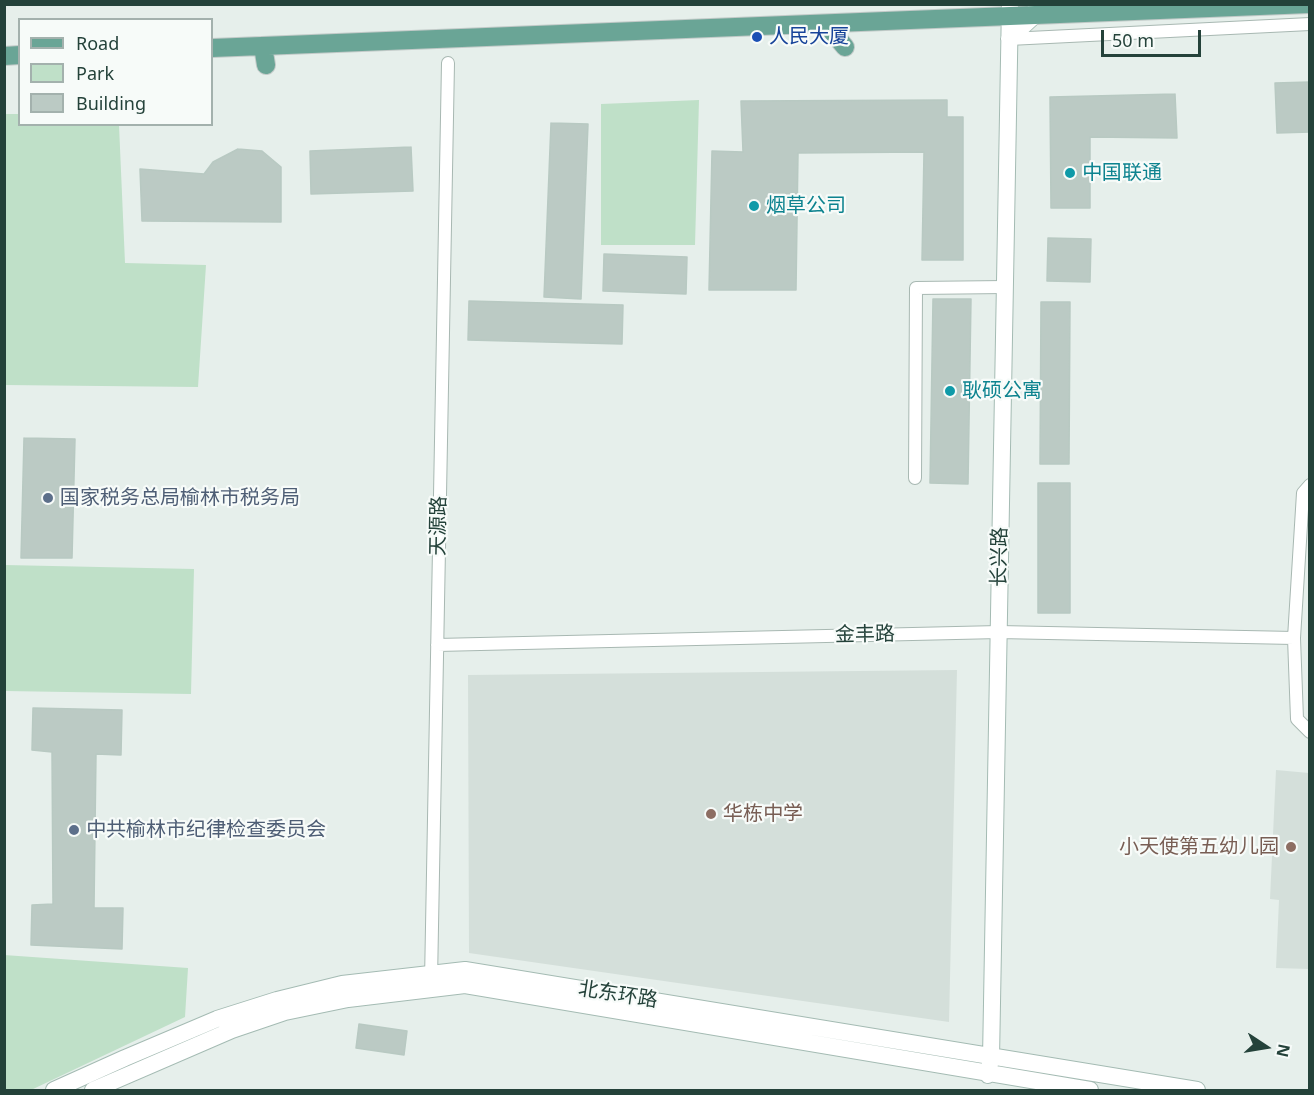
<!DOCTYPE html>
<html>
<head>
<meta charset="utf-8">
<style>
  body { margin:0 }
  #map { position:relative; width:1314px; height:1095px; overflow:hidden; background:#e6efeb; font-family:"Noto Sans",sans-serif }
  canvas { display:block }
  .frame { position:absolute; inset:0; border:6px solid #24423a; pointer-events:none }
  .legend { position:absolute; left:18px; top:18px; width:195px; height:108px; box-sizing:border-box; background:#f7fbf9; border:2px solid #a3b1ad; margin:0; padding:8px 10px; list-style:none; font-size:18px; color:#24423a }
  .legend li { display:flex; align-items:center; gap:12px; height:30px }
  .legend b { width:30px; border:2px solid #a3b1ad }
  .north { position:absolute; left:1236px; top:1017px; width:60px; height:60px; -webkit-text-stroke:4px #f7fbf9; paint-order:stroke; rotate:102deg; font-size:16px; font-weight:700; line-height:24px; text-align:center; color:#24423a }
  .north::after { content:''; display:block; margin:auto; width:21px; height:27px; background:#24423a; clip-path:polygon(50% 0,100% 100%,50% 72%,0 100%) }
  .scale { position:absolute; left:1101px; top:30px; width:100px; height:27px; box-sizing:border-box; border:3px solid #24423a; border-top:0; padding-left:8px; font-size:18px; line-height:21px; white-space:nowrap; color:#24423a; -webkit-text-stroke:4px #f7fbf9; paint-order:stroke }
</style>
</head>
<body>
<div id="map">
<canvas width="1314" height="1095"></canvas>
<div class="frame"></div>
<ul class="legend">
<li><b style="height:8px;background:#6aa596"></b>Road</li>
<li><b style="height:16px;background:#bfe0c8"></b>Park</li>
<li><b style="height:16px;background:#bbcac4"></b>Building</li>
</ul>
<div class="north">N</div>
<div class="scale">50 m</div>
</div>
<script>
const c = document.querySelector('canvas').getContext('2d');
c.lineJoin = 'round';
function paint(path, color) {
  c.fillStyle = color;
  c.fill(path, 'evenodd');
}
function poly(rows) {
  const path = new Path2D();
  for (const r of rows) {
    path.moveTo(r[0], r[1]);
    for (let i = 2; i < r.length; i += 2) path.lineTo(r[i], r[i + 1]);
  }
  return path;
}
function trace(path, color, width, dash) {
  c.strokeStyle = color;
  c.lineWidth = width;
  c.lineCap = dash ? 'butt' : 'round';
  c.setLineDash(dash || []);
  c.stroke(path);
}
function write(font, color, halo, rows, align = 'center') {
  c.font = font + ' "Noto Sans","Noto Sans SC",sans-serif';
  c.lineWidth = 4.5;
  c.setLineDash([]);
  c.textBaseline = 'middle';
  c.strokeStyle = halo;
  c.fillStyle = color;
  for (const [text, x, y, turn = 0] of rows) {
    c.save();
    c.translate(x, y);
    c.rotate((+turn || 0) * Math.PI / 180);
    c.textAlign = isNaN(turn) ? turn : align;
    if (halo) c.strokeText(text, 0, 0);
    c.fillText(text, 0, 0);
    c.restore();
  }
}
paint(poly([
  [957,670,949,1022,469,953,468,675],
  [1276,770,1309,773,1309,969,1276,968,1279,900,1270,899]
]), '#d4dfda');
paint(poly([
  [699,100,695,245,601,245,601,104],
  [5,114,19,114,20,124,119,125,125,263,206,265,198,387,5,385],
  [5,565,194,569,191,694,5,691],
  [4,955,188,968,185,1017,31,1090,5,1090]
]), '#bfe0c8');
const building = poly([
  [1310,82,1310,132,1277,133,1275,83,1310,82],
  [1175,94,1177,138,1090,137,1090,208,1051,208,1050,97,1175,94],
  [947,100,947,117,963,117,963,260,922,260,924,152,798,153,796,290,709,290,712,151,743,152,741,101,947,100],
  [551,123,588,124,581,299,544,297,551,123],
  [411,147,413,191,311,194,310,151,411,147],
  [238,149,262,151,281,167,281,222,142,221,140,169,204,174,213,162,238,149],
  [1048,238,1091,239,1090,282,1047,281,1048,238],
  [604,254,687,257,686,294,603,291,604,254],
  [933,299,971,299,968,484,930,483,933,299],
  [469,301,623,305,622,344,468,340,469,301],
  [1041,302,1070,302,1069,464,1040,464,1041,302],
  [24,438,75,439,72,558,21,558,24,438],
  [1038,483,1070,483,1070,613,1038,613,1038,483],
  [33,708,122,710,121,755,96,754,94,908,123,908,122,949,31,945,32,905,53,904,52,752,32,750,33,708],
  [359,1024,407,1031,404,1055,356,1048,359,1024]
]);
paint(building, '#bbcac4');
trace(building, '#b8c9c2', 1.5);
const street = poly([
  [1009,39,1310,24],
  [915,478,916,288,1005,287],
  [1310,485,1303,493,1294,638,1297,719,1310,732],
  [437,645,999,632,1294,638],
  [431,980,448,63]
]);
const secondary = poly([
  [1009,39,1035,15,1036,4],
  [988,1075,991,1058,1010,4],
  [54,1090,125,1058,217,1019,277,1000,342,984,465,970,1197,1090],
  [93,1090,232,1030,285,1012,348,999,465,985,1090,1090]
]);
const primary = poly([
  [826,24,845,47],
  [263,46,266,65],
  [212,48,1309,4],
  [4,56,20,55]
]);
trace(street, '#a8b8b2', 14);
trace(secondary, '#a4bbb3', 18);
trace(primary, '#c2cac8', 20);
trace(street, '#fff', 12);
trace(secondary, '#fff', 16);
trace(primary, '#6aa596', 18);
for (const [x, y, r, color] of [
  [757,37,6,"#1a4fb4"],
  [1070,173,6,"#0f9aa8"],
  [754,206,6,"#0f9aa8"],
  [950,391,6,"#0f9aa8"],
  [48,498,6,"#5c6f8a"],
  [711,814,6,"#8d6e63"],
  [74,830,6,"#5c6f8a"],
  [1291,847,6,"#8d6e63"]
]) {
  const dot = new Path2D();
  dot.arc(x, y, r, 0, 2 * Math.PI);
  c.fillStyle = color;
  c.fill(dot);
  trace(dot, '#f7fbf9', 2);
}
write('20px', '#164399', '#f7fbf9', [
  ["人民大厦",769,37]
], 'left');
write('20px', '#0d838f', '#f7fbf9', [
  ["中国联通",1082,173],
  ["烟草公司",766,206],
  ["耿硕公寓",962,391]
], 'left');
write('20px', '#4e5e75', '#f7fbf9', [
  ["国家税务总局榆林市税务局",60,498],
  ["中共榆林市纪律检查委员会",86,830]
], 'left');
write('20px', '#24423a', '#f7fbf9', [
  ["天源路",439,526,-89],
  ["长兴路",1000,557,-89],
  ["金丰路",865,635,-1],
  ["北东环路",618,995,9]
]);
write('20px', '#785e54', '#f7fbf9', [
  ["华栋中学",723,814],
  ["小天使第五幼儿园",1279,847,"right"]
], 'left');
</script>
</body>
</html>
